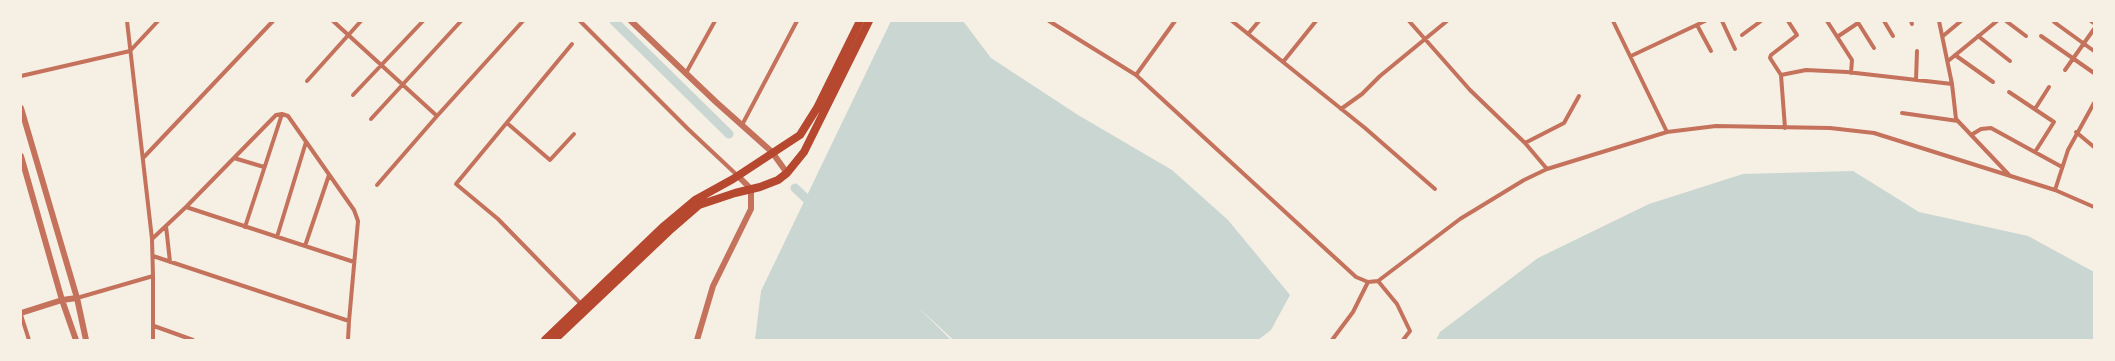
<!DOCTYPE html>
<html>
<head>
<meta charset="utf-8">
<style>
  body { margin:0 }
  #map { position:relative; width:2115px; height:361px; overflow:hidden; background:#f6efe4; font-family:Montserrat,sans-serif }
  canvas { display:block }
  .frame { position:absolute; inset:0; border:22px solid #f6efe4; pointer-events:none }
</style>
</head>
<body>
<div id="map">
<canvas width="2115" height="361"></canvas>
<div class="frame"></div>
</div>
<script>
const c = document.querySelector('canvas').getContext('2d');
c.lineJoin = 'round';
function paint(path, color) {
  c.fillStyle = color;
  c.fill(path, 'evenodd');
}
function poly(rows) {
  const path = new Path2D();
  for (const r of rows) {
    path.moveTo(r[0], r[1]);
    for (let i = 2; i < r.length; i += 2) path.lineTo(r[i], r[i + 1]);
  }
  return path;
}
function trace(path, color, width, dash) {
  c.strokeStyle = color;
  c.lineWidth = width;
  c.lineCap = dash ? 'butt' : 'round';
  c.setLineDash(dash || []);
  c.stroke(path);
}
paint(poly([
  [891,21,963,21,991,58,1078,115,1172,170,1228,220,1290,295,1271,330,1258,340,966,340,927,304,921,310,951,340,755,340,761,291],
  [1853,171,1919,212,2028,236,2094,272,2094,340,1436,340,1440,332,1538,258,1649,204,1743,174]
]), '#c9d6d2');
trace(poly([
  [614,21,729,134],
  [795,188,813,205],
  [916,299,960,340]
]), '#c9d6d2', 9);
trace(poly([
  [333,21,437,116],
  [580,21,688,129,738,176],
  [1049,21,1136,75,1356,277,1368,282,1378,281,1460,219,1524,180,1547,169,1667,132,1716,126,1830,128,1874,133,2055,190,2094,207],
  [1232,21,1365,128,1435,189],
  [1409,21,1470,90,1525,143,1547,169],
  [1613,21,1667,132],
  [1722,21,1735,49],
  [1827,21,1852,60,1851,73],
  [1857,21,1874,48],
  [1884,21,1893,36],
  [1911,21,1912,24],
  [1939,21,1952,84,1956,119,2010,176],
  [2006,21,2026,36],
  [2091,21,2094,23],
  [2054,22,2094,51],
  [1697,25,1711,51],
  [1248,34,1259,21],
  [1742,35,1761,21],
  [1943,36,1961,21],
  [1978,36,2010,61],
  [2041,36,2094,73],
  [1837,37,1858,23],
  [572,44,456,184,498,219,581,304],
  [1955,55,1993,82],
  [1631,56,1705,21],
  [1948,61,1997,21],
  [1283,62,1316,21],
  [2065,70,2094,29],
  [686,73,715,21],
  [1136,75,1175,21],
  [1781,75,1770,58,1771,55,1797,35,1788,21],
  [21,76,130,51,158,21],
  [1916,80,1917,51],
  [307,81,361,21],
  [2009,92,2054,122,2035,152],
  [353,95,423,21],
  [1341,109,1362,94,1380,76,1447,21],
  [2035,109,2049,87],
  [1902,113,1958,121],
  [371,119,461,21],
  [507,123,550,160,574,134],
  [742,125,797,21],
  [1785,128,1781,75,1806,70,1847,72,1952,84],
  [2076,132,2094,147],
  [1971,135,1981,129,1991,128,2062,167],
  [1525,143,1564,123,1579,96],
  [144,157,273,21],
  [234,158,264,167],
  [377,185,437,116,523,21],
  [2055,190,2068,150,2094,103],
  [186,207,354,262],
  [166,226,170,262],
  [245,227,282,114],
  [277,237,306,142],
  [152,239,186,207,276,115,282,114,288,116,354,210,358,221,349,321,153,256],
  [305,246,329,175],
  [1378,281,1397,304,1410,331,1403,340],
  [77,298,153,276,152,239,127,21],
  [21,315,29,340],
  [154,326,193,340],
  [153,340,153,276],
  [348,340,349,321],
  [1332,340,1353,312,1368,282]
]), '#c5725c', 4);
trace(poly([
  [631,21,716,102,772,152,787,173],
  [21,108,77,298,86,340],
  [21,156,62,300,76,340],
  [21,313,62,300,77,298],
  [697,340,713,286,751,209,751,189,738,176]
]), '#c5725c', 6);
trace(poly([
  [545,340,664,226,695,200,733,179,800,135,817,108,860,21],
  [554,340,669,231,699,205,735,193,760,187,778,180,787,173,804,152,869,21]
]), '#b5482f', 8);
</script>
</body>
</html>
